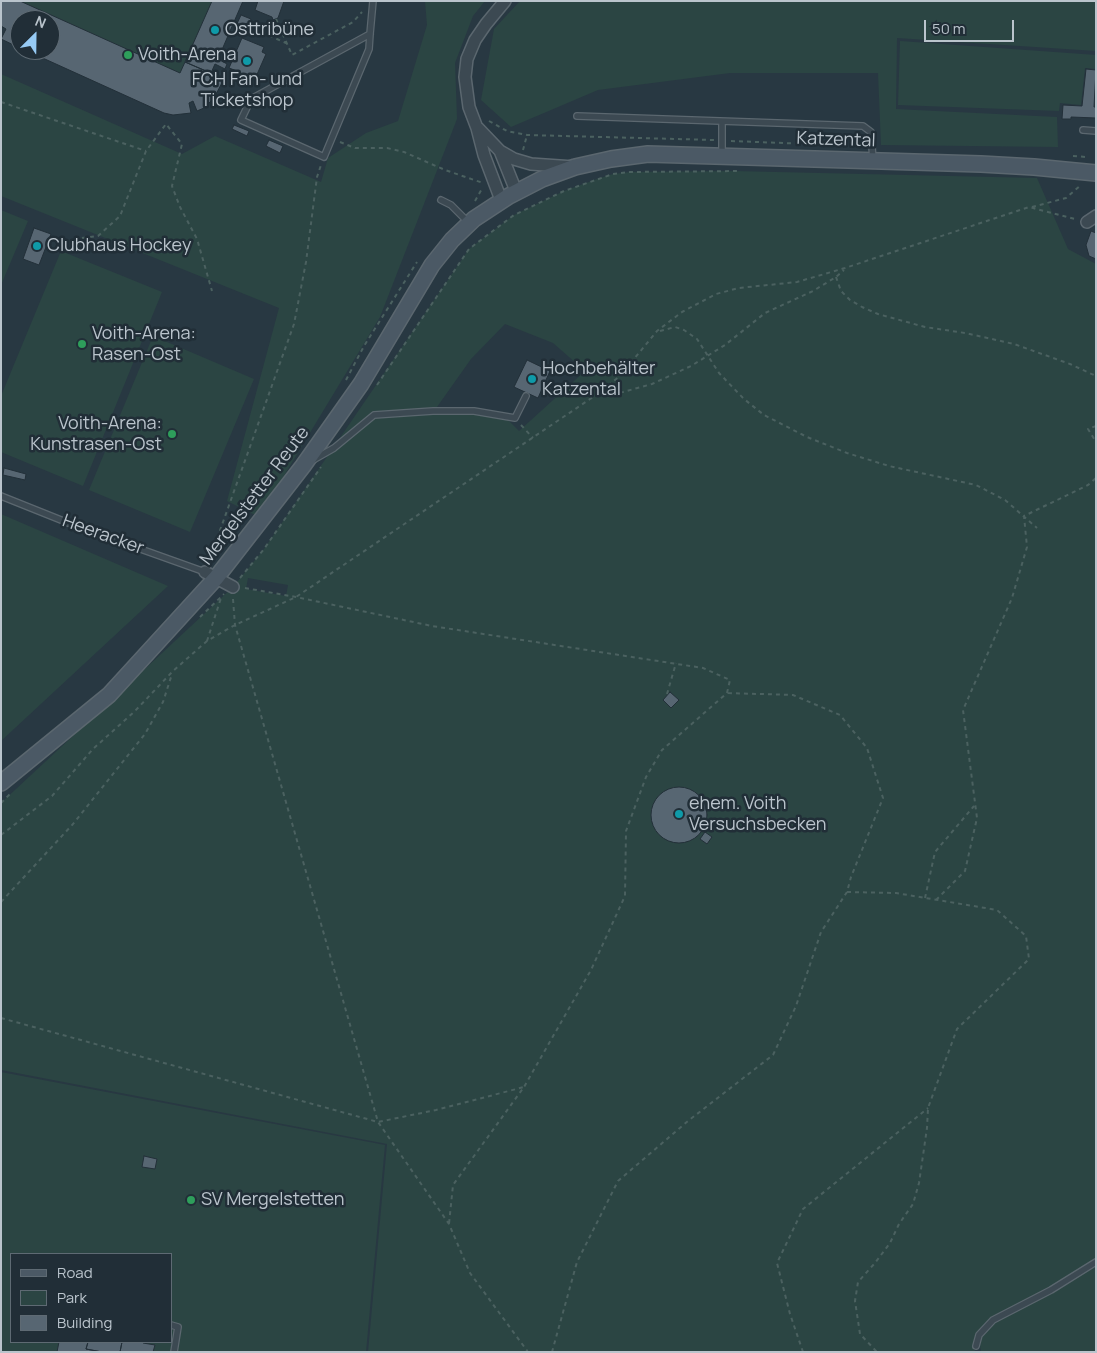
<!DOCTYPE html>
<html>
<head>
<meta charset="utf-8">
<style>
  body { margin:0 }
  #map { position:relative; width:1097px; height:1353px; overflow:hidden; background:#283842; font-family:Manrope,sans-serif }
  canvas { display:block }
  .frame { position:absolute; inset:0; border:2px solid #bac4cc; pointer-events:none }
  .legend { position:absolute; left:10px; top:1253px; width:162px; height:90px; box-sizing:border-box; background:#212e37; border:1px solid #5e6a73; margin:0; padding:6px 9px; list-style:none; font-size:15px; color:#bac4cc }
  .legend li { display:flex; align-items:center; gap:10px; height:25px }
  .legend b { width:25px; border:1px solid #5e6a73 }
  .north { position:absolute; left:10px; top:10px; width:50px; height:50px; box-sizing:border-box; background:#212e37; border:1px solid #5e6a73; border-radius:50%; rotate:23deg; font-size:14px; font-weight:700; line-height:20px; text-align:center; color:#bac4cc }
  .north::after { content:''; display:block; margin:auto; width:18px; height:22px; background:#96caf4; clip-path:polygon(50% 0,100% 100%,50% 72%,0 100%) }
  .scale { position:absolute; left:924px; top:20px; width:90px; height:22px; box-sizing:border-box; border:2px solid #bac4cc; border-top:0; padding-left:6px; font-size:15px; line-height:18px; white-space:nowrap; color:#bac4cc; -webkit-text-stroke:4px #212e37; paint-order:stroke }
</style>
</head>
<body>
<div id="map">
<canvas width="1097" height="1353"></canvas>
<div class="frame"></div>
<ul class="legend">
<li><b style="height:6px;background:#4b5965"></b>Road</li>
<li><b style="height:14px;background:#2b4543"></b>Park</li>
<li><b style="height:14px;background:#576672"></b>Building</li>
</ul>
<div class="north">N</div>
<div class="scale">50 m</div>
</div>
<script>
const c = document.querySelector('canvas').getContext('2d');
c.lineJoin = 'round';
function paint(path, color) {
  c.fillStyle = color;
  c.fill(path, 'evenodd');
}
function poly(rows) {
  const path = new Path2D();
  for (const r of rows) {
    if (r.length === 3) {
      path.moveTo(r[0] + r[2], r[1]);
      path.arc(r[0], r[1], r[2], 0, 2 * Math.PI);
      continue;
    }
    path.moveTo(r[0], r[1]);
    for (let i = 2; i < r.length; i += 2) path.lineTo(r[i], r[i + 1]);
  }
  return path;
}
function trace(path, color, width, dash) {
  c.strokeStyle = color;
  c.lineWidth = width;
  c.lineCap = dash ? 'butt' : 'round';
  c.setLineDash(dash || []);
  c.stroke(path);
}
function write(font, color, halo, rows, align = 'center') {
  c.font = font + ' Manrope,sans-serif';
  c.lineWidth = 5;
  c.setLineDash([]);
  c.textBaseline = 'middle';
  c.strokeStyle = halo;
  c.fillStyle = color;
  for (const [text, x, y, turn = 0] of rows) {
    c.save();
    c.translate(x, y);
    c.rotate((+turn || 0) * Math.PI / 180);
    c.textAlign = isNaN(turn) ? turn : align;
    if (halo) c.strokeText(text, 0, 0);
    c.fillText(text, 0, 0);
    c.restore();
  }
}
paint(poly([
  [1,1,243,1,218,59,227,64,225,69,215,64,211,73,224,79,216,94,204,108,197,111,193,101,189,103,191,113,173,115,50,50,50,20,20,20,20,48,1,39,6,29],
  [425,1,485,1,473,16,455,63,457,119,380,317,259,517,227,501,279,308,1,196,1,74,182,154,215,136,321,182,328,158,366,133,398,121,427,25],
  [520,1,1096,1,1096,51,897,38,896,109,1057,117,1058,147,881,145,878,73,730,73,598,90,511,127,481,100,494,29],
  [900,41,1096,55,1096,69,1085,68,1081,105,1060,103,1059,111,898,105],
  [733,171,1037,178,1068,249,1096,264,1096,1259,1049,1289,986,1322,976,1334,974,1342,975,1352,368,1352,387,1144,1,1070,1,803,233,587,264,549,469,249,514,215,564,191,597,179,613,174,630,172],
  [505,324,553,343,585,371,519,431,503,415,474,410,437,407,471,359],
  [248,578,288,585,286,596,246,589],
  [1,210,28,221,1,285],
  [61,251,162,292,83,486,1,452,1,396],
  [153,336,254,379,190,532,89,490],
  [1,514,168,586,1,741],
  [1,1072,385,1145,366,1352,1,1352],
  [11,1254,171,1254,171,1342,11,1342],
  [1096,1265,1096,1352,981,1352,980,1345,981,1336,994,1322]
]), '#2b4543');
const building = poly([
  [1,1,20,1,180,73,185,62,224,79,214,98,204,108,197,111,193,101,189,103,191,113,173,115,164,113,25,50,50,50,50,20,20,20,20,48,1,39,6,29,1,26,1,1],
  [212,1,243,1,218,59,227,64,225,69,215,64,211,73,185,62,212,1],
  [258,1,284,1,278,18,273,20,272,17,255,10,258,1],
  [241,15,251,19,245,33,235,28,241,15],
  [242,38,264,47,262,52,266,54,255,79,248,82,235,76,237,71,229,68,242,38],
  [1086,69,1096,70,1094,107,1096,107,1096,118,1071,117,1071,119,1062,119,1063,105,1082,106,1086,69],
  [234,125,249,131,247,136,232,129,234,125],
  [269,140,283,146,280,153,266,146,269,140],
  [34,228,51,234,39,265,23,259,34,228],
  [1091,231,1096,233,1096,259,1089,256,1086,245,1091,231],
  [527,360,550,371,538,398,514,387,527,360],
  [4,468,26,474,25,480,3,475,4,468],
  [670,692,679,700,671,708,663,700,670,692],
  [679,815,28],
  [705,832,712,837,707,844,700,839,705,832],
  [144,1156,157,1159,155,1169,142,1167,144,1156],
  [59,1342,88,1342,86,1349,102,1352,57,1352,59,1342],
  [85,1342,122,1342,120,1352,102,1352,86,1349,88,1342,85,1342],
  [122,1342,144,1342,143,1343,155,1345,153,1352,120,1352,122,1342]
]);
paint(building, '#576672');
trace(building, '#233039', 1);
const lane = poly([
  [370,34,251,99,241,120,324,157,369,49,370,34,373,1],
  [577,116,863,126,871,132,873,161],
  [722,122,722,156],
  [1083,130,1096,131],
  [441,200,451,205,468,222],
  [313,460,334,448,374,415,433,411,474,411,515,418,526,396],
  [1,496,76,526,205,572],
  [171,1325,178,1327,174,1352],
  [976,1346,979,1335,993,1320,1051,1290,1096,1262]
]);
const street = poly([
  [478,128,500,151,514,159,531,164,574,167],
  [500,151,516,191],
  [501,200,484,155,477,128,469,107,465,77,467,59,475,40,486,24,505,1],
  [1087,222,1096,216],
  [205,572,233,587]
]);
const secondary = poly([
  [1,783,109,695,216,578,303,466,361,384,432,265,452,240,474,219,509,196,542,179,575,167,611,159,648,154,981,164,1034,167,1096,173]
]);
trace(lane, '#5b676f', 8);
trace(street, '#5b676f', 14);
trace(secondary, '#5b676f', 18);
trace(poly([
  [276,19,292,55,353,22,362,12],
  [247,26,286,43],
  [1,102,146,151],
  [489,121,507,131,527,135,714,140],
  [731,141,809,144],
  [340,142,355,148,387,148,404,152,445,170,483,183],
  [523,150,527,135],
  [1073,156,1086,157],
  [475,201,483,187],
  [1032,207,1066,198,1081,185],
  [74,239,98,236,120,216,146,151,166,124,182,144,172,186,180,207,197,239,212,291],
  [836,277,841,291,850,300,862,307,878,314,925,327,965,333,1014,344,1070,364,1096,376],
  [660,331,675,327,684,330,697,339,719,373,744,399,764,415,807,437,847,453,889,466,976,485,1005,500,1037,528],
  [346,380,364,346,417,262],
  [377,385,469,249,514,215,564,191,613,174,630,172,741,171],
  [596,395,623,392,652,384,691,366,725,345,765,313,813,291,836,277,844,270],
  [521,425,533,438],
  [1096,426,1088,429,1096,442],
  [209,561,294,324,306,262,317,177,321,165],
  [240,578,264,549,321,467],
  [245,588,296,597,432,626,703,668,730,680,727,693,662,750,646,777,626,831,625,896,591,970,524,1087,453,1185,449,1224],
  [233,599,235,625,378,1122,449,1224,470,1273,528,1352],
  [200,617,224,594],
  [207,641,221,598],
  [667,694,676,663],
  [1,803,10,794],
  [1,835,52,796,93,749,135,711,173,671,207,641,235,625,296,597,596,395,620,376,657,331,682,312,716,294,739,288,797,282,845,268,1029,207,1075,219],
  [847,892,896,893,997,910,1026,936,1029,959,957,1029,928,1108,927,1128,919,1183,913,1204,899,1224,890,1243,875,1263,858,1282,855,1301,860,1334,877,1352],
  [925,898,935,852,974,806],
  [936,900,965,871,977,818,963,710,1012,598,1027,547,1024,516,1088,485,1096,478],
  [1,902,73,824,145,734,163,702,172,674],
  [1,1018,378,1122,436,1110,524,1087],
  [552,1352,577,1262,618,1181,688,1121,773,1055,796,1006,821,932,847,892,851,877,883,798,867,748,840,715,793,695,727,693],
  [803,1352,790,1314,777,1263,803,1209,928,1108]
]), '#4b6160', 2, [4, 4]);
trace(lane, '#3c4952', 5.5);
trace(street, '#3c4952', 11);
trace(secondary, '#4b5965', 15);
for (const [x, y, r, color] of [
  [215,30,5,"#0f9aa8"],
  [128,55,5,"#2e9e5b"],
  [247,61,5,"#0f9aa8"],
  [37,246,5,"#0f9aa8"],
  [82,344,5,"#2e9e5b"],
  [532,379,5,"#0f9aa8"],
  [172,434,5,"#2e9e5b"],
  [679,814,5,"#0f9aa8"],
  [191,1200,5,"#2e9e5b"]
]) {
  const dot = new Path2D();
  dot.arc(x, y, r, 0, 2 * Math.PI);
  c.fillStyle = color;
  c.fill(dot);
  trace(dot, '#212e37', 2);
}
write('18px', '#bac4cc', '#212e37', [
  ["Osttribüne",225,30],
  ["Voith-Arena",138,55],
  ["FCH Fan- und",247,80,"center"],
  ["Ticketshop",247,101,"center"],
  ["Clubhaus Hockey",47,246],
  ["Voith-Arena:",92,334],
  ["Rasen-Ost",92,355],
  ["Hochbehälter",542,369],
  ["Katzental",542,390],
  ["Voith-Arena:",162,424,"right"],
  ["Kunstrasen-Ost",162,445,"right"],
  ["ehem. Voith",689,804],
  ["Versuchsbecken",689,825],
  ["SV Mergelstetten",201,1200]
], 'left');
write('18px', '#bac4cc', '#212e37', [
  ["Katzental",836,140,2],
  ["Mergelstetter Reute",255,496,-53],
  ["Heeracker",103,535,20]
]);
</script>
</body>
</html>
